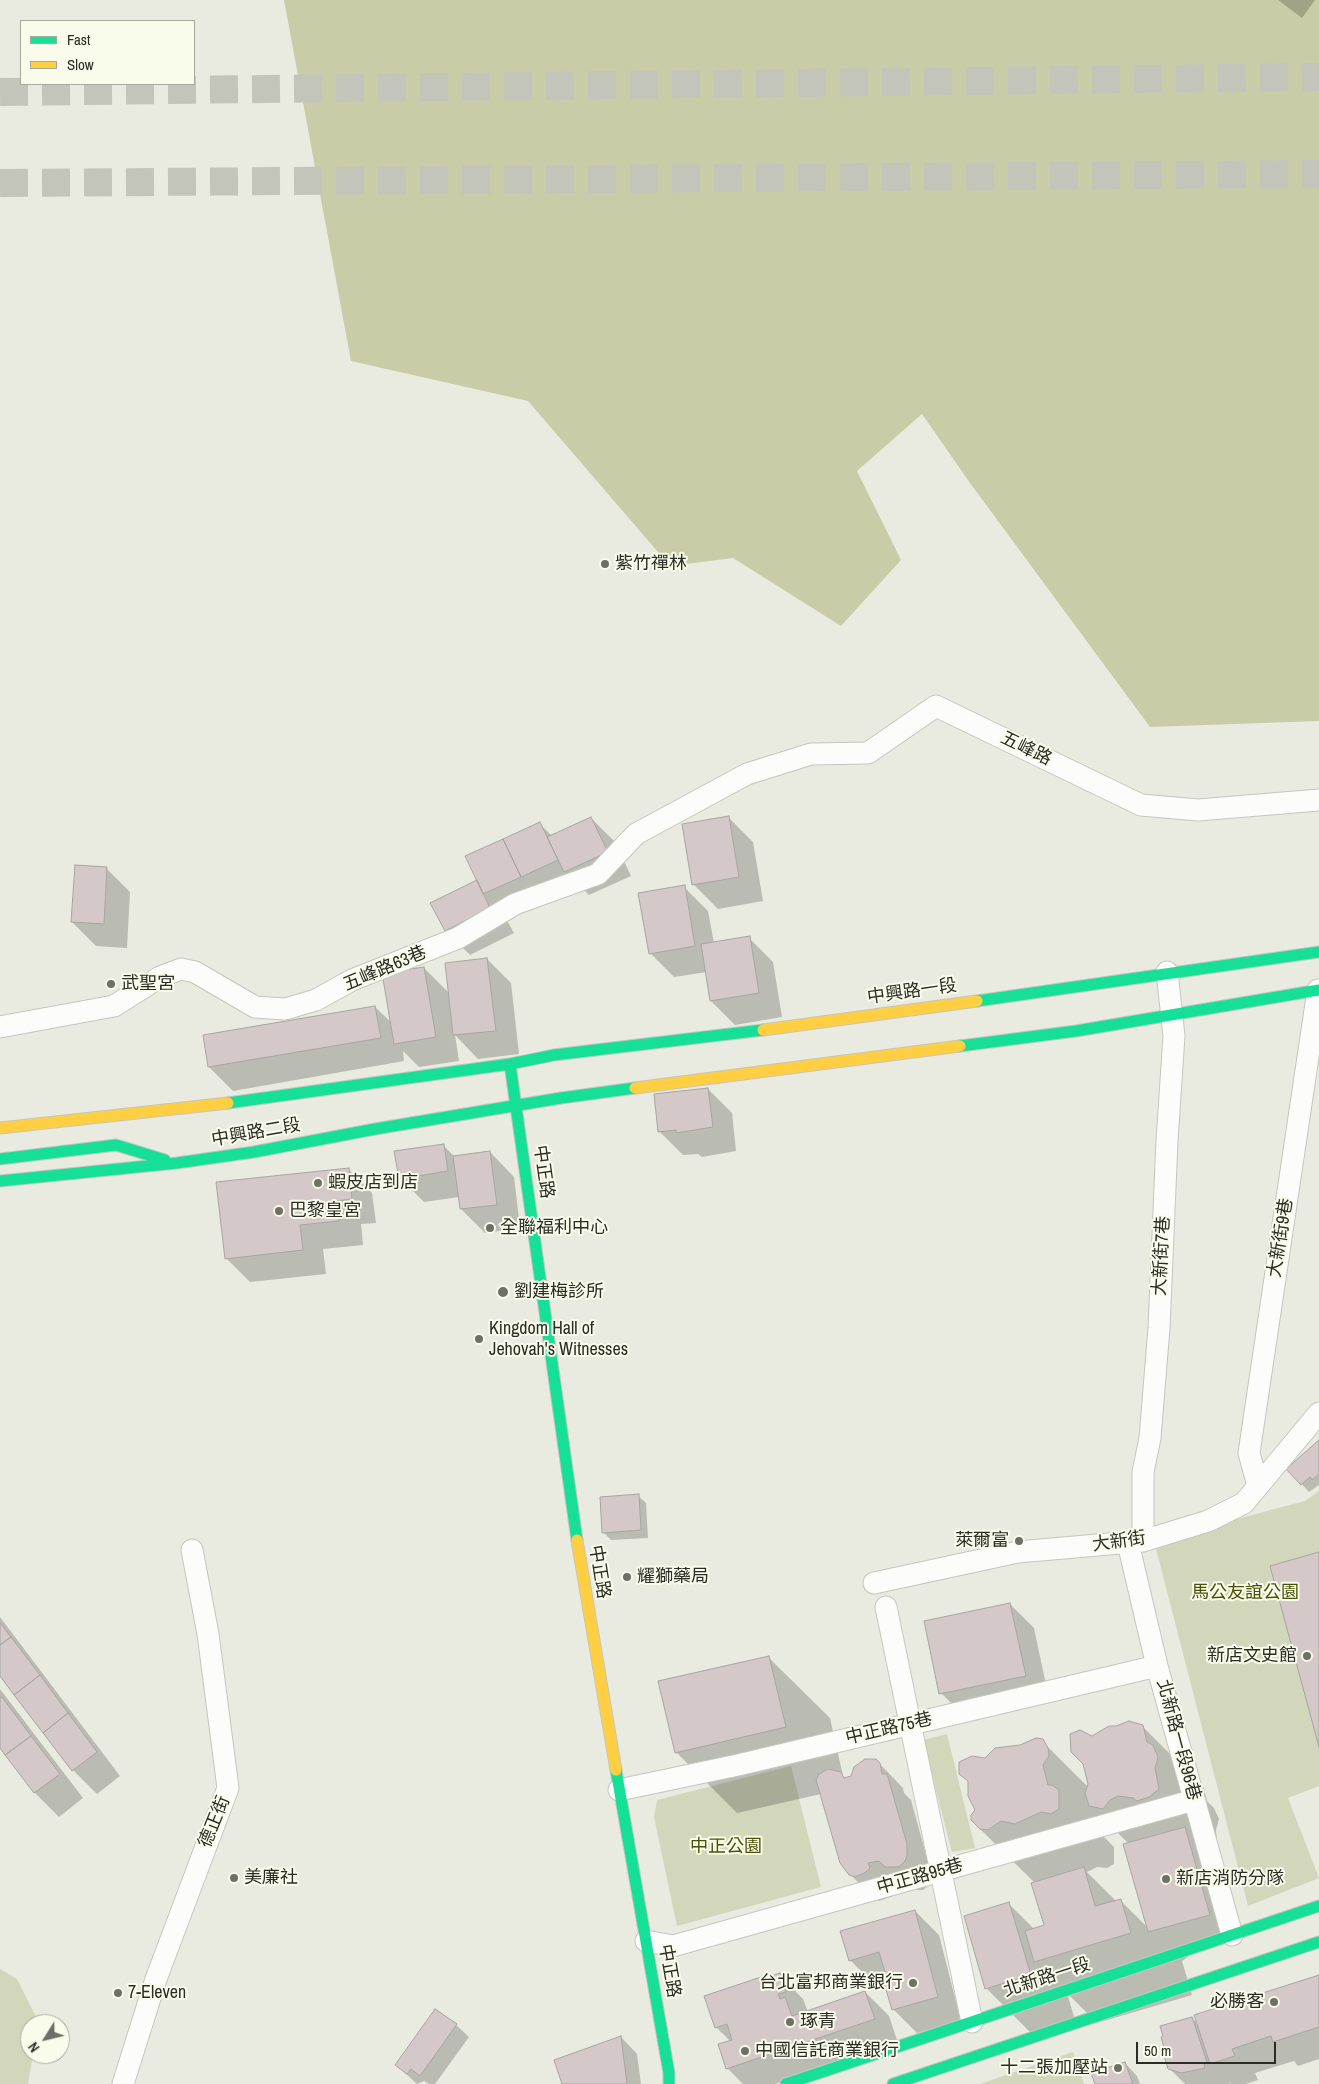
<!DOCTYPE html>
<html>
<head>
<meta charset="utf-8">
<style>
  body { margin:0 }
  #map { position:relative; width:1319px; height:2084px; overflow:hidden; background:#e9ebe0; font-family:"Archivo Narrow",sans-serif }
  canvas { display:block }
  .legend { position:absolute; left:20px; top:20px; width:175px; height:65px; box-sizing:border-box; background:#f9fcea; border:1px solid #a7a99b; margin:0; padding:6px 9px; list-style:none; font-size:15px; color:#2b2c25 }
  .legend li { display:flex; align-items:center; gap:10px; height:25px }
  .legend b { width:25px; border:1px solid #a7a99b }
  .north { position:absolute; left:20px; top:2014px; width:50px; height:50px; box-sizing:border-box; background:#f9fcea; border:1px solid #a7a99b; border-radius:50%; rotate:234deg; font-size:14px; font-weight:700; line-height:20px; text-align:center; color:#2b2c25 }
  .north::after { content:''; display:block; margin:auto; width:18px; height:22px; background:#6e6f66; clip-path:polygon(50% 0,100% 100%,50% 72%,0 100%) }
  .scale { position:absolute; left:1136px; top:2042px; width:140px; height:22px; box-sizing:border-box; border:2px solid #2b2c25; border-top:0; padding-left:6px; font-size:15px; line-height:18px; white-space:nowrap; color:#2b2c25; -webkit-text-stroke:4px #f9fcea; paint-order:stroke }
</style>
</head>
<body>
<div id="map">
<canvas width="1319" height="2084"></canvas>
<ul class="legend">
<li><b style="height:6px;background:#16e098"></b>Fast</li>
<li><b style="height:6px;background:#ffcf43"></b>Slow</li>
</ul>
<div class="north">N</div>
<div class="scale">50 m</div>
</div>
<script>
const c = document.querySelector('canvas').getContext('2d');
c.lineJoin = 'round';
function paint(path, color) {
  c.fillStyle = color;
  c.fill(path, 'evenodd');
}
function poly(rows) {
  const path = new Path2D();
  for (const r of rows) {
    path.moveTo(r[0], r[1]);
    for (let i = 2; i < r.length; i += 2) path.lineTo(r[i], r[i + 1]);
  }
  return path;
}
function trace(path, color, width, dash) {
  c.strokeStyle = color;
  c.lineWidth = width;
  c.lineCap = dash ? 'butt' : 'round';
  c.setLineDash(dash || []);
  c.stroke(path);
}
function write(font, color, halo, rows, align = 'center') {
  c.font = font + ' "Archivo Narrow","Noto Sans TC",sans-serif';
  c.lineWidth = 4;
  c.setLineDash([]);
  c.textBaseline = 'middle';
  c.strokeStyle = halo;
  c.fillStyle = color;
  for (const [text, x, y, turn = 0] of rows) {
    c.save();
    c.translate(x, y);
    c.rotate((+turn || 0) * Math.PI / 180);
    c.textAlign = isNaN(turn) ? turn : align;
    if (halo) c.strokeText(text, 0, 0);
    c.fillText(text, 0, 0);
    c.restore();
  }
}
paint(poly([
  [1319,1491,1319,1786,1288,1798,1319,1878,1248,1906,1154,1541,1305,1501],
  [947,1734,975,1848,952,1852,923,1740],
  [791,1766,821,1887,677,1926,654,1817,657,1800],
  [0,1969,17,1979,39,2023,30,2024,30,2054,33,2054,28,2084,0,2084],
  [1073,2052,1084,2084,980,2084]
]), '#d2d6bb');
paint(poly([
  [284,0,1319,0,1319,721,1150,727,970,483,922,414,857,471,901,560,841,626,733,558,670,566,528,401,351,361]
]), '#c9cda7');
paint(poly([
  [1278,0,1315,0,1302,18],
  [591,818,615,842,631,876,589,895,579,885,506,919,514,933,470,955,446,931,478,880,540,824,552,836],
  [729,818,753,842,763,901,718,909,694,885],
  [106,868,130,892,127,948,96,946,72,922],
  [684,887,708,911,714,943,749,938,773,962,782,1017,735,1025,711,1001,707,972,674,977,650,953],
  [487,959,511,983,519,1054,478,1059,455,1035,459,1061,419,1067,403,1051,404,1061,233,1091,209,1067,375,1007,392,1023,424,968,450,994],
  [708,1089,732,1113,736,1151,702,1157,698,1154,683,1155,659,1131],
  [443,1145,455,1157,490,1152,514,1177,520,1228,485,1233,461,1209,459,1197,424,1202,400,1178],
  [348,1169,372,1193,376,1223,361,1224,363,1245,323,1249,326,1274,250,1282,226,1258],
  [1319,1441,1319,1485,1309,1492,1288,1469],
  [638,1496,646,1503,648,1538,611,1540,603,1532],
  [1010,1604,1034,1628,1049,1699,965,1717,941,1693],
  [0,1617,120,1776,97,1794,73,1770,0,1674],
  [768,1657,830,1718,843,1776,846,1779,852,1777,876,1760,903,1788,904,1793,911,1800,930,1869,929,1885,923,1890,910,1890,879,1901,874,1899,850,1874,821,1794,737,1813,676,1752],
  [0,1689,83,1798,59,1817,35,1793,0,1747],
  [1129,1722,1142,1726,1204,1788,1207,1801,1214,1808,1219,1819,1216,1830,1225,1931,1182,1961,1192,1995,1097,2023,1067,1993,1075,2020,1031,2033,986,1988,1009,1904,1034,1929,1045,1926,1035,1883,976,1825,976,1810,985,1760,996,1749,1020,1746,1042,1741,1088,1787,1092,1737],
  [1101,1816,1129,1844,1149,1929,1120,1900,1116,1901,1087,1872,1097,1867,1107,1868,1114,1864,1114,1847,1101,1834],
  [915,1911,939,1935,961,2021,917,2033,893,2009,885,1981,874,1984,850,1960],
  [779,1975,803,1999,808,2012,865,1992,889,2016,898,2043,775,2084,743,2084,727,2068,730,2041,716,2027],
  [1319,1976,1319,2059,1298,2066,1294,2061,1255,2073,1258,2080,1246,2084,1231,2084,1229,2082,1230,2084,1185,2084,1169,2068,1192,2018,1198,2024],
  [435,2011,456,2025,469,2037,435,2084,429,2084,424,2081,417,2084,396,2065],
  [621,2037,637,2054,641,2084,563,2084],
  [1125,2063,1137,2076,1140,2084,1096,2084]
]), '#0003');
const building = poly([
  [729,816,739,877,692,885,682,824,729,816],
  [591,817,608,852,564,872,547,837,591,817],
  [540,822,558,860,521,877,503,839,540,822],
  [503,839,521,877,483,894,465,856,503,839],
  [75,865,107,867,104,924,71,922,75,865],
  [477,880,490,908,445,931,430,903,477,880],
  [685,885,695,946,649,954,638,893,685,885],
  [750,936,759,993,710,1001,701,944,750,936],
  [487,958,496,1031,453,1035,445,963,487,958],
  [424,967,436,1037,394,1044,382,973,424,967],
  [375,1006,381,1038,208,1067,203,1035,375,1006],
  [708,1088,713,1127,676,1133,676,1130,658,1132,654,1094,708,1088],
  [444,1144,448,1171,399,1179,394,1151,444,1144],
  [490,1151,497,1205,460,1209,453,1156,490,1151],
  [349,1168,352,1199,337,1201,339,1221,300,1225,303,1250,225,1259,216,1182,349,1168],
  [1319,1440,1319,1474,1312,1480,1310,1477,1301,1485,1286,1469,1319,1440],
  [639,1494,641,1530,602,1533,600,1497,639,1494],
  [1319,1552,1319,1747,1270,1566,1319,1552],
  [1010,1603,1026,1676,939,1694,924,1621,1010,1603],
  [0,1623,11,1637,0,1645,0,1623],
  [11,1637,40,1675,14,1695,0,1676,0,1645,11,1637],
  [769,1656,786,1727,675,1753,658,1681,769,1656],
  [40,1675,68,1713,43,1733,14,1695,40,1675],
  [2,1697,31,1736,5,1755,0,1748,0,1698,2,1697],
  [68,1713,97,1752,72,1771,43,1733,68,1713],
  [1129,1721,1143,1725,1147,1742,1153,1745,1158,1757,1155,1768,1159,1789,1149,1797,1137,1801,1133,1798,1118,1796,1110,1800,1103,1809,1089,1806,1085,1793,1088,1784,1083,1764,1071,1752,1070,1734,1080,1730,1092,1736,1109,1726,1116,1726,1129,1721],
  [31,1736,60,1774,34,1793,5,1755,31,1736],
  [1036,1738,1043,1739,1048,1748,1049,1756,1043,1765,1048,1785,1052,1785,1059,1790,1059,1809,1051,1814,1041,1812,1015,1824,1001,1821,988,1830,980,1829,971,1820,971,1815,975,1810,968,1796,968,1781,959,1774,959,1762,972,1756,985,1758,995,1748,1020,1745,1036,1738],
  [865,1759,876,1759,880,1763,882,1774,887,1774,907,1844,907,1855,905,1861,899,1867,885,1867,879,1861,868,1863,870,1868,866,1872,855,1877,849,1875,840,1863,816,1780,819,1774,828,1769,841,1772,844,1778,851,1776,854,1767,865,1759],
  [1185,1827,1210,1915,1148,1932,1123,1844,1185,1827],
  [1084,1867,1095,1906,1121,1899,1131,1933,1034,1962,1025,1931,1044,1925,1031,1883,1084,1867],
  [1009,1902,1031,1975,985,1989,964,1916,1009,1902],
  [915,1910,938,1997,892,2010,881,1973,885,1972,879,1952,849,1961,840,1931,915,1910],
  [780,1973,786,1992,778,1994,780,1999,785,1997,792,2016,865,1991,875,2019,726,2069,718,2044,732,2040,727,2024,715,2028,704,1996,770,1974,771,1976,780,1973],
  [1319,1975,1319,2027,1273,2042,1271,2036,1232,2049,1235,2056,1210,2064,1194,2015,1319,1975],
  [435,2009,457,2024,420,2076,411,2069,407,2074,395,2065,435,2009],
  [1192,2017,1207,2062,1204,2064,1205,2068,1181,2073,1168,2069,1162,2049,1164,2048,1161,2037,1163,2036,1160,2026,1192,2017],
  [621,2036,627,2084,562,2084,554,2060,621,2036],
  [1125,2062,1133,2084,1095,2084,1091,2073,1125,2062]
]);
paint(building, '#d4c8c9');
trace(building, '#a6a5a1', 1);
trace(poly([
  [0,92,1319,77],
  [0,183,1319,174]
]), '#c3c5bb', 28, [28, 14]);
const street = poly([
  [0,1027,114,1006,160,977,181,969,195,972,255,1007,285,1009,316,1000,352,980,458,938,515,904,598,874,636,834,747,774,811,754,868,753,936,706,1141,805,1198,810,1319,800],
  [1258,1486,1249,1453,1318,990],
  [1143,1541,1143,1472,1150,1438,1159,1328,1167,1141,1174,1036,1167,972],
  [1128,1543,1157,1666,1232,1935],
  [874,1583,1018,1552,1143,1541,1208,1521,1244,1503,1319,1413],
  [886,1607,972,2022],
  [619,1790,738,1765,1157,1666],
  [646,1941,673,1946,1194,1800],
  [123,2084,156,1979,228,1788,208,1634,192,1550]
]);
const fast = poly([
  [977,1001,1319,952],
  [960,1046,1076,1031,1319,990],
  [510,1064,577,1540],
  [228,1103,510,1064,554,1055,763,1030],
  [0,1159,116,1145,165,1160],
  [0,1181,177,1163,254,1152,375,1129,561,1098,635,1088],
  [616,1770,669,2073,669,2084],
  [786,2084,1319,1906],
  [893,2084,1319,1942]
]);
const slow = poly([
  [763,1030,977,1001],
  [635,1088,960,1046],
  [0,1128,228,1103],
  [577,1540,616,1770]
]);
trace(street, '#c5c6be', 23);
trace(fast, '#c5c6be', 13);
trace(slow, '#c5c6be', 13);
trace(street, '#fcfcfa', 21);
trace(fast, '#16e098', 11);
trace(slow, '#ffcf43', 11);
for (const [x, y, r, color] of [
  [605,564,5,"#6e6f66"],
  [111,984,5,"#6e6f66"],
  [318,1183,5,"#6e6f66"],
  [279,1211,5,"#6e6f66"],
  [490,1228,5,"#6e6f66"],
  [503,1292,6,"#6e6f66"],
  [479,1339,5,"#6e6f66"],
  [1019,1541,5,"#6e6f66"],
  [627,1577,5,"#6e6f66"],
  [1307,1656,5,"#6e6f66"],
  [234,1878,5,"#6e6f66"],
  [1166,1879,5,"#6e6f66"],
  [913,1983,5,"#6e6f66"],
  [118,1993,5,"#6e6f66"],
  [1274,2002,5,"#6e6f66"],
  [790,2022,5,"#6e6f66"],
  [745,2051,5,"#6e6f66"],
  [1118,2068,5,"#6e6f66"]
]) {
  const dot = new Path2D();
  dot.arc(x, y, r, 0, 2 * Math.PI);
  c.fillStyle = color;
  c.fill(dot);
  trace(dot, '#f9fcea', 2);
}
write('18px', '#2b2c25', '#f9fcea', [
  ["紫竹禪林",615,564],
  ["武聖宮",121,984],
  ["蝦皮店到店",328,1183],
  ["巴黎皇宮",289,1211],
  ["全聯福利中心",500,1228],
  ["劉建梅診所",514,1292],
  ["Kingdom Hall of",489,1329],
  ["Jehovah's Witnesses",489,1350],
  ["萊爾富",1009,1541,"right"],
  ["耀獅藥局",637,1577],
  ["新店文史館",1297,1656,"right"],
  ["美廉社",244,1878],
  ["新店消防分隊",1176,1879],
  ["台北富邦商業銀行",903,1983,"right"],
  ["7-Eleven",128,1993],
  ["必勝客",1264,2002,"right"],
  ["琢青",800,2022],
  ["中國信託商業銀行",755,2051],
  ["十二張加壓站",1108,2068,"right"]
], 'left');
write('18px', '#2b2c25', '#f9fcea', [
  ["五峰路",1026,749,26],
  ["五峰路63巷",385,969,-23],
  ["中興路一段",912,992,-8],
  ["中興路二段",256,1133,-10],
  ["中正路",543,1172,82],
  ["大新街9巷",1281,1238,-81],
  ["大新街7巷",1162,1256,-87],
  ["大新街",1119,1542,-8],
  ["中正路",599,1572,81],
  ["中正路75巷",889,1729,-13],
  ["北新路一段96巷",1178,1740,75],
  ["德正街",215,1822,-68],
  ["中正路95巷",920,1877,-16],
  ["中正路",669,1971,80],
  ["北新路一段",1047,1978,-18]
]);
write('18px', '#4c5107', '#f9fcea', [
  ["馬公友誼公園",1245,1593],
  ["中正公園",726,1847]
]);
</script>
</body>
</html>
